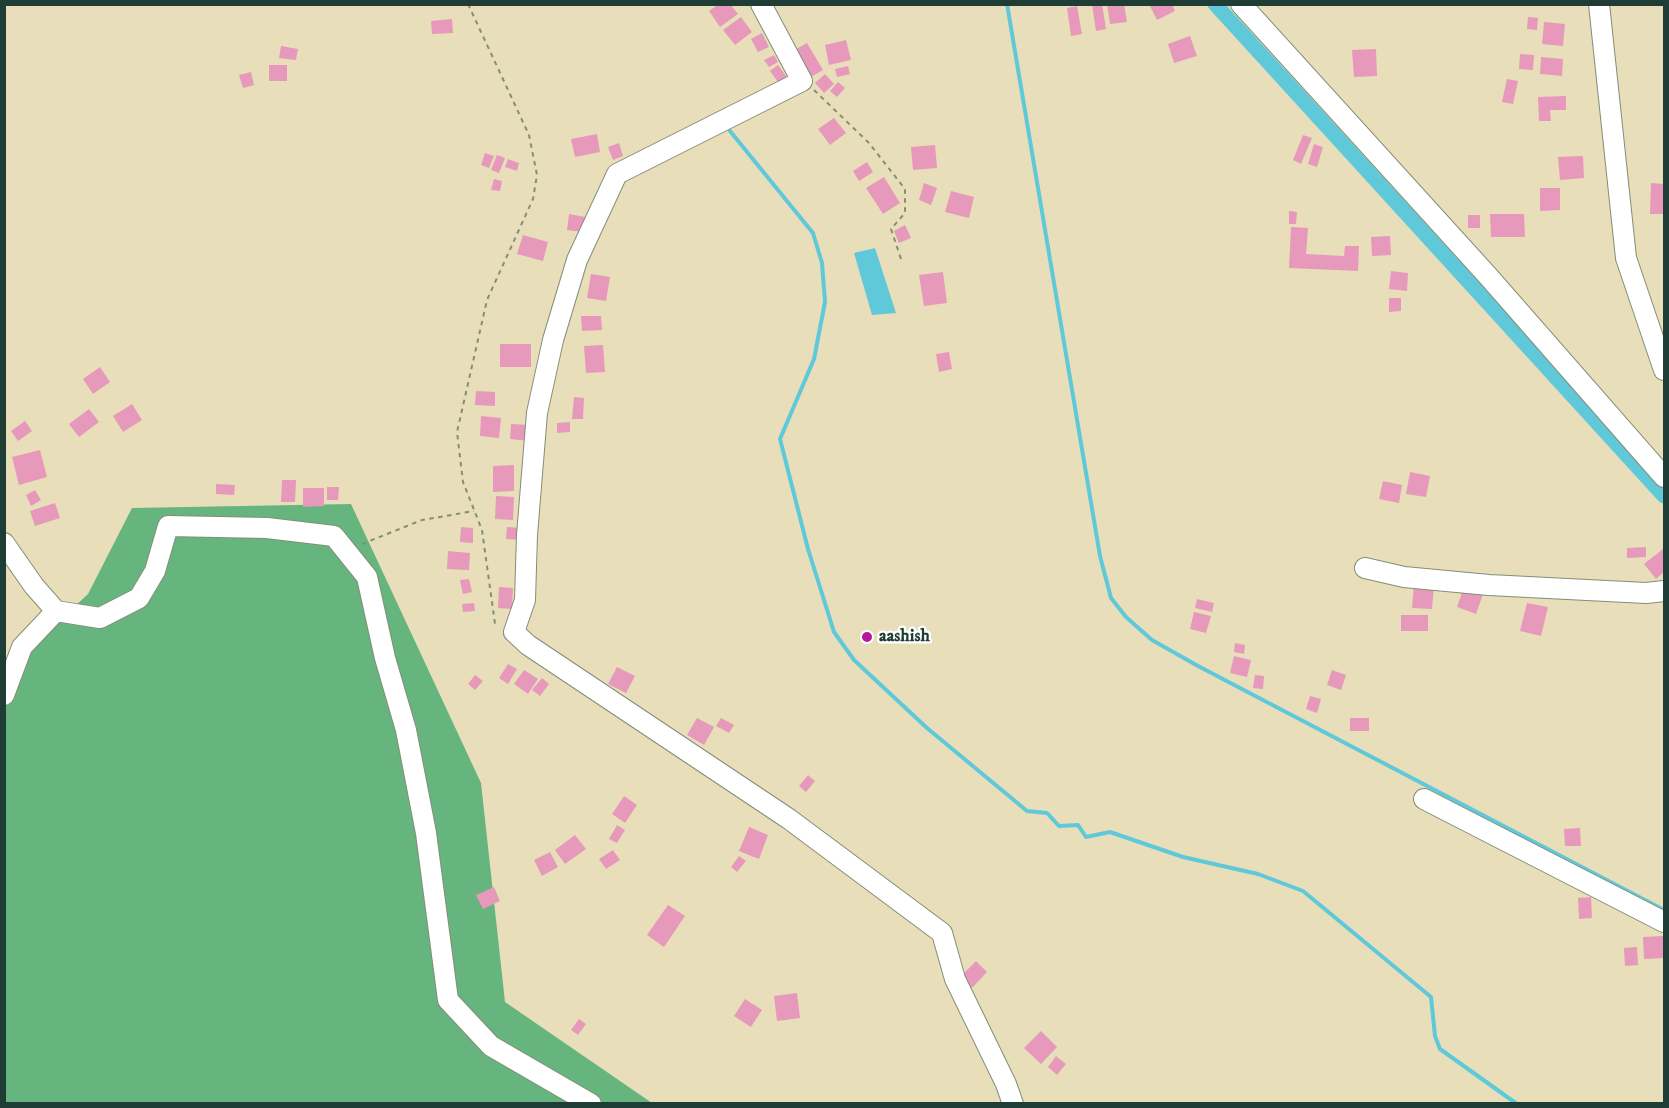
<!DOCTYPE html>
<html>
<head>
<meta charset="utf-8">
<style>
  body { margin:0 }
  #map { position:relative; width:1669px; height:1108px; overflow:hidden; background:#e9deba; font-family:"IM FELL DW Pica",serif }
  canvas { display:block }
  .frame { position:absolute; inset:0; border:6px solid #1f3d34; pointer-events:none }
</style>
</head>
<body>
<div id="map">
<canvas width="1669" height="1108"></canvas>
<div class="frame"></div>
</div>
<script>
const c = document.querySelector('canvas').getContext('2d');
c.lineJoin = 'round';
function paint(path, color) {
  c.fillStyle = color;
  c.fill(path, 'evenodd');
}
function poly(rows) {
  const path = new Path2D();
  for (const r of rows) {
    path.moveTo(r[0], r[1]);
    for (let i = 2; i < r.length; i += 2) path.lineTo(r[i], r[i + 1]);
  }
  return path;
}
function trace(path, color, width, dash) {
  c.strokeStyle = color;
  c.lineWidth = width;
  c.lineCap = dash ? 'butt' : 'round';
  c.setLineDash(dash || []);
  c.stroke(path);
}
function write(font, color, halo, rows, align = 'center') {
  c.font = font + ' "IM FELL DW Pica",serif';
  c.lineWidth = 4.5;
  c.setLineDash([]);
  c.textBaseline = 'middle';
  c.strokeStyle = halo;
  c.fillStyle = color;
  for (const [text, x, y, turn = 0] of rows) {
    c.save();
    c.translate(x, y);
    c.rotate((+turn || 0) * Math.PI / 180);
    c.textAlign = isNaN(turn) ? turn : align;
    if (halo) c.strokeText(text, 0, 0);
    c.fillText(text, 0, 0);
    c.restore();
  }
}
paint(poly([
  [351,504,481,783,505,1002,652,1103,5,1104,5,671,88,594,132,508]
]), '#66b57f');
paint(poly([
  [875,248,896,313,872,315,854,253]
]), '#5fc9da');
trace(poly([
  [1007,4,1100,556,1111,598,1126,617,1152,640,1198,666,1664,910],
  [730,131,813,233,822,263,825,302,814,359,780,439,808,549,834,632,854,660,927,728,1027,811,1047,813,1059,826,1078,825,1086,837,1110,832,1183,857,1258,874,1303,891,1431,997,1435,1036,1440,1049,1517,1104]
]), '#5fc9da', 4);
trace(poly([
  [1215,4,1664,496]
]), '#5fc9da', 15);
paint(poly([
  [719,4,730,4,738,14,720,27,709,11],
  [1092,4,1102,4,1106,29,1096,31],
  [1107,4,1124,4,1127,22,1110,24],
  [1149,4,1172,4,1175,11,1157,20],
  [1077,6,1082,34,1071,36,1067,8],
  [741,17,752,32,735,45,723,30],
  [1528,17,1538,18,1537,30,1527,29],
  [452,19,453,33,432,34,431,21],
  [1544,22,1565,24,1563,46,1542,44],
  [762,33,769,47,758,52,751,39],
  [1190,36,1197,56,1174,63,1168,44],
  [846,40,851,60,829,65,825,45],
  [807,43,823,70,809,78,793,51],
  [281,46,298,49,296,60,279,58],
  [1376,49,1377,76,1354,77,1352,50],
  [1520,54,1534,55,1533,70,1519,69],
  [774,55,778,62,769,67,764,60],
  [1541,57,1563,59,1562,76,1540,74],
  [269,65,287,65,287,81,269,81],
  [778,65,789,80,781,86,770,71],
  [848,66,850,74,837,77,835,69],
  [251,72,254,85,243,88,239,75],
  [825,74,834,84,824,93,815,83],
  [1507,79,1518,81,1513,104,1502,102],
  [838,82,845,88,837,97,830,91],
  [1566,96,1566,110,1550,110,1551,121,1539,121,1538,97],
  [834,118,846,133,830,145,818,129],
  [597,134,600,152,575,157,571,139],
  [1303,135,1312,138,1301,164,1293,160],
  [619,143,623,156,613,160,608,147],
  [1314,144,1323,147,1317,167,1308,164],
  [935,145,937,168,913,170,911,147],
  [485,153,494,156,489,168,481,165],
  [497,155,505,158,499,173,491,170],
  [1583,156,1584,178,1560,180,1558,157],
  [508,159,519,163,517,171,505,167],
  [867,162,873,172,859,181,853,171],
  [884,177,900,203,883,214,866,188],
  [494,179,502,181,500,191,491,190],
  [924,183,937,188,931,205,919,200],
  [1651,183,1664,184,1664,214,1650,214],
  [1540,188,1560,188,1560,210,1540,211],
  [951,191,974,197,969,218,945,212],
  [1289,211,1297,212,1296,224,1289,224],
  [569,214,585,217,583,232,567,230],
  [1490,214,1524,214,1525,237,1491,237],
  [1468,215,1480,215,1480,228,1468,228],
  [905,225,911,238,899,243,894,231],
  [1291,227,1308,228,1306,254,1344,256,1345,246,1359,246,1358,271,1289,268],
  [523,235,548,242,543,261,517,254],
  [1390,236,1391,255,1372,256,1371,237],
  [1391,271,1408,273,1407,291,1389,289],
  [943,272,947,303,924,306,919,275],
  [591,274,610,277,606,301,587,298],
  [1389,298,1401,298,1401,311,1389,312],
  [581,316,601,316,602,330,582,331],
  [500,344,531,344,531,367,500,367],
  [603,345,605,372,586,373,584,346],
  [949,352,952,369,939,372,936,354],
  [100,367,110,382,93,394,83,379],
  [476,391,495,392,495,406,475,405],
  [574,397,584,398,583,419,572,419],
  [132,404,142,420,123,432,113,416],
  [89,409,99,422,79,437,69,424],
  [481,416,501,418,499,438,480,436],
  [25,421,32,431,18,441,11,431],
  [570,422,570,432,557,433,557,423],
  [511,424,530,425,529,441,510,439],
  [40,450,47,477,19,485,12,457],
  [514,465,514,491,493,492,493,466],
  [1410,472,1430,476,1426,497,1406,494],
  [282,480,296,480,295,502,281,502],
  [1383,481,1402,485,1399,503,1379,499],
  [216,484,235,485,234,495,216,494],
  [327,487,339,487,338,500,327,500],
  [303,488,324,488,324,506,303,507],
  [35,490,41,500,31,506,26,495],
  [496,496,514,497,513,520,495,519],
  [55,503,60,518,35,526,30,511],
  [461,527,473,528,473,543,460,542],
  [507,527,522,528,521,540,506,539],
  [1646,547,1646,557,1627,558,1627,548],
  [1663,549,1664,572,1656,579,1644,564],
  [448,551,470,553,469,570,447,569],
  [469,579,472,592,463,594,460,580],
  [1414,584,1434,585,1432,609,1412,608],
  [499,587,513,588,512,609,498,608],
  [1464,587,1483,594,1476,614,1457,607],
  [1197,599,1214,603,1212,612,1195,608],
  [474,603,475,611,463,612,462,604],
  [1527,603,1548,607,1541,636,1520,631],
  [1194,612,1211,616,1206,633,1190,629],
  [1401,615,1428,615,1428,631,1401,631],
  [1235,643,1245,645,1244,654,1234,652],
  [1234,656,1251,660,1247,677,1230,673],
  [508,664,517,669,508,684,499,678],
  [617,667,635,676,626,693,608,684],
  [524,670,538,679,528,694,514,684],
  [1332,670,1346,675,1341,690,1327,685],
  [475,675,483,681,475,690,468,684],
  [1255,675,1264,676,1263,689,1253,688],
  [542,678,549,684,540,696,532,690],
  [1310,696,1321,699,1317,713,1306,709],
  [697,718,714,727,704,745,687,735],
  [721,718,734,725,729,733,716,726],
  [1350,718,1369,718,1369,731,1350,731],
  [808,775,815,781,806,792,799,786],
  [624,796,637,805,625,823,612,814],
  [617,825,625,830,617,843,609,839],
  [749,827,768,835,759,859,739,851],
  [1580,828,1581,846,1565,846,1564,829],
  [575,835,586,849,565,864,555,850],
  [613,850,620,860,606,869,599,859],
  [550,852,558,867,542,876,534,860],
  [739,856,746,861,737,872,731,867],
  [494,887,500,901,483,909,476,895],
  [1591,897,1592,918,1579,919,1578,898],
  [668,905,685,916,664,947,647,935],
  [1663,936,1664,958,1644,959,1643,937],
  [1637,947,1638,965,1625,966,1624,948],
  [976,961,987,972,972,988,961,976],
  [797,993,800,1018,777,1021,774,996],
  [745,999,762,1010,751,1027,734,1016],
  [579,1019,586,1024,578,1035,571,1030],
  [1041,1031,1057,1047,1041,1064,1024,1048],
  [1056,1056,1066,1064,1057,1075,1048,1067]
]), '#e699bb');
const minor = poly([
  [761,4,802,81,617,174,577,260,553,340,537,413,527,535,525,600,514,632,528,645,789,819,942,933,955,979,1006,1084,1013,1104],
  [1241,4,1488,276,1664,477],
  [1599,4,1626,258,1664,370],
  [4,543,34,586,56,611,100,618,139,598,155,571,168,526,267,528,334,536,367,577,385,658,406,730,426,833,448,1000,491,1046,591,1104],
  [1365,568,1404,577,1489,585,1646,593,1664,591],
  [4,695,22,647,56,611],
  [1424,799,1664,922]
]);
trace(minor, '#848e77', 22);
trace(poly([
  [468,4,529,135,537,175,533,199,487,300,457,432,463,482,482,530,495,624,498,625],
  [814,90,869,143,905,189,905,213,891,229,902,262],
  [362,544,422,520,474,511]
]), '#848e77', 2, [4.5, 4.5]);
trace(minor, '#fff', 20);
for (const [x, y, r, color] of [
  [867,637,6,"#b5179e"]
]) {
  const dot = new Path2D();
  dot.arc(x, y, r, 0, 2 * Math.PI);
  c.fillStyle = color;
  c.fill(dot);
  trace(dot, '#fff', 2);
}
write('bold 18px', '#1f3d34', '#fff', [
  ["aashish",879,637]
], 'left');
</script>
</body>
</html>
